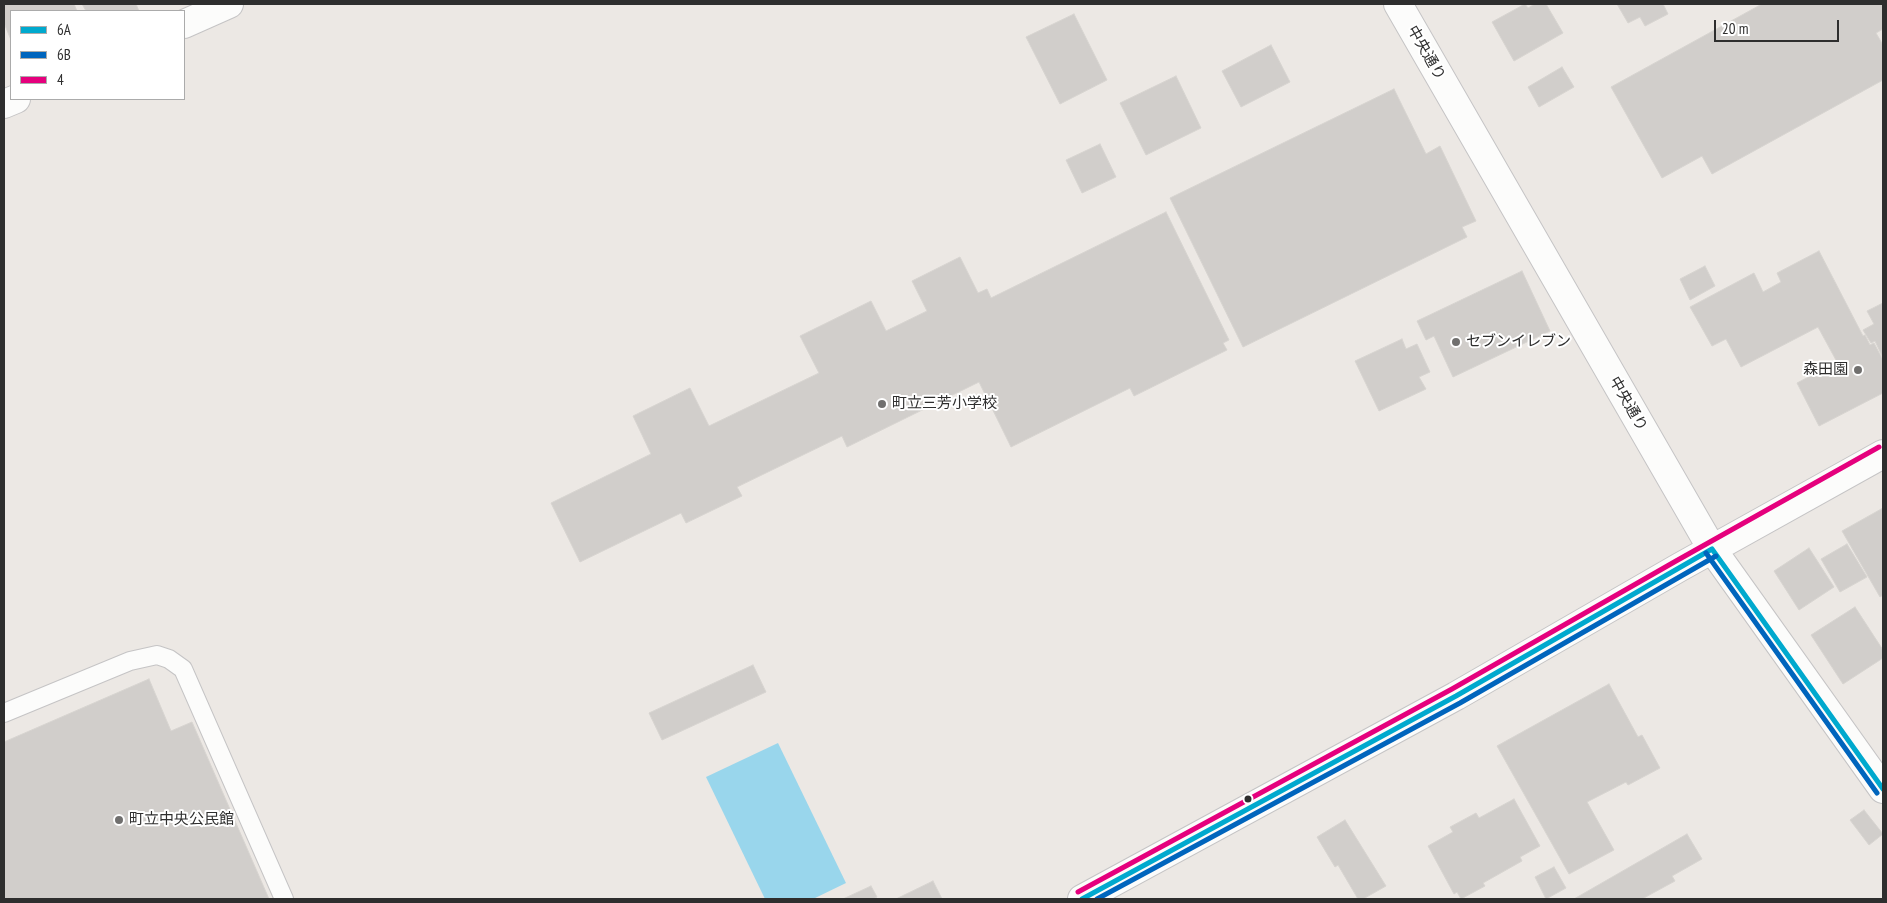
<!DOCTYPE html>
<html>
<head>
<meta charset="utf-8">
<style>
  body { margin:0 }
  #map { position:relative; width:1887px; height:903px; overflow:hidden; background:#ece8e4; font-family:"PT Sans Narrow",sans-serif }
  canvas { display:block }
  .frame { position:absolute; inset:0; border:5px solid #2e2e2e; pointer-events:none }
  .legend { position:absolute; left:10px; top:10px; width:175px; height:90px; box-sizing:border-box; background:#fff; border:1px solid #ababab; margin:0; padding:6px 9px; list-style:none; font-size:15px; color:#2e2e2e }
  .legend li { display:flex; align-items:center; gap:10px; height:25px }
  .legend b { width:25px; border:1px solid #ababab }
  .scale { position:absolute; left:1714px; top:20px; width:125px; height:22px; box-sizing:border-box; border:2px solid #2e2e2e; border-top:0; padding-left:6px; font-size:15px; line-height:18px; white-space:nowrap; color:#2e2e2e; -webkit-text-stroke:4px #fff; paint-order:stroke }
</style>
</head>
<body>
<div id="map">
<canvas width="1887" height="903"></canvas>
<div class="frame"></div>
<ul class="legend">
<li><b style="height:6px;background:#00a9ce"></b>6A</li>
<li><b style="height:6px;background:#0065bd"></b>6B</li>
<li><b style="height:6px;background:#e5007d"></b>4</li>
</ul>
<div class="scale">20 m</div>
</div>
<script>
const c = document.querySelector('canvas').getContext('2d');
c.lineJoin = 'round';
function paint(path, color) {
  c.fillStyle = color;
  c.fill(path, 'evenodd');
}
function poly(rows) {
  const path = new Path2D();
  for (const r of rows) {
    path.moveTo(r[0], r[1]);
    for (let i = 2; i < r.length; i += 2) path.lineTo(r[i], r[i + 1]);
  }
  return path;
}
function trace(path, color, width, dash) {
  c.strokeStyle = color;
  c.lineWidth = width;
  c.lineCap = dash ? 'butt' : 'round';
  c.setLineDash(dash || []);
  c.stroke(path);
}
function write(font, color, halo, rows, align = 'center') {
  c.font = font + ' "PT Sans Narrow","Noto Sans JP",sans-serif';
  c.lineWidth = 4;
  c.setLineDash([]);
  c.textBaseline = 'middle';
  c.strokeStyle = halo;
  c.fillStyle = color;
  for (const [text, x, y, turn = 0] of rows) {
    c.save();
    c.translate(x, y);
    c.rotate((+turn || 0) * Math.PI / 180);
    c.textAlign = isNaN(turn) ? turn : align;
    if (halo) c.strokeText(text, 0, 0);
    c.fillText(text, 0, 0);
    c.restore();
  }
}
paint(poly([
  [778,743,846,883,813,899,765,899,706,777]
]), '#99d6ec');
const building = poly([
  [4,4,74,4,77,11,11,11,11,40,4,23,4,4],
  [82,4,136,4,139,11,86,11,82,4],
  [1525,4,1528,8,1535,4,1546,4,1563,33,1514,61,1492,22,1525,4],
  [1617,4,1663,4,1668,14,1645,26,1640,17,1628,23,1617,4],
  [1762,4,1883,4,1883,29,1876,33,1883,45,1883,80,1712,174,1702,156,1662,178,1611,87,1762,4],
  [1074,14,1107,80,1060,104,1026,37,1074,14],
  [1271,45,1290,82,1241,107,1222,71,1271,45],
  [1562,67,1574,87,1539,107,1528,87,1562,67],
  [1176,76,1201,128,1146,155,1120,103,1176,76],
  [1394,89,1426,154,1440,146,1476,221,1462,227,1467,237,1243,347,1170,198,1394,89],
  [1100,144,1116,177,1082,193,1066,160,1100,144],
  [1166,212,1229,340,1223,343,1227,350,1134,396,1130,388,1011,447,979,382,847,447,842,436,737,487,742,496,686,523,681,513,580,562,551,503,651,454,633,416,690,388,709,426,819,373,800,336,871,301,886,331,927,311,912,281,960,257,978,293,987,289,991,298,1166,212],
  [1819,251,1863,336,1865,335,1870,345,1874,343,1883,360,1883,393,1819,426,1797,383,1837,362,1818,327,1741,367,1726,339,1712,346,1690,307,1754,273,1763,292,1781,282,1777,273,1819,251],
  [1705,266,1715,286,1690,300,1680,279,1705,266],
  [1522,271,1550,331,1453,377,1434,336,1426,340,1417,321,1522,271],
  [1883,303,1883,358,1875,341,1871,343,1863,330,1874,324,1867,311,1883,303],
  [1402,339,1406,349,1417,344,1430,372,1419,377,1426,389,1379,411,1355,361,1402,339],
  [1883,508,1883,595,1880,597,1842,531,1883,508],
  [1847,544,1867,577,1840,592,1821,559,1847,544],
  [1809,548,1834,587,1799,610,1774,571,1809,548],
  [1855,607,1883,650,1883,658,1843,684,1811,635,1855,607],
  [753,665,766,692,662,740,649,713,753,665],
  [149,679,171,731,192,722,269,899,4,899,4,742,149,679],
  [1609,684,1638,737,1642,735,1660,768,1628,785,1626,782,1587,802,1614,850,1569,874,1497,746,1609,684],
  [1514,799,1540,846,1520,857,1522,861,1483,883,1485,886,1461,899,1457,892,1454,894,1428,846,1453,832,1450,827,1476,813,1479,818,1514,799],
  [1864,810,1883,834,1869,845,1850,820,1864,810],
  [1345,820,1386,886,1363,899,1358,899,1338,865,1335,867,1317,837,1345,820],
  [1687,834,1702,859,1672,876,1675,881,1642,899,1574,899,1687,834],
  [1554,867,1566,888,1546,899,1535,877,1554,867],
  [933,881,942,899,896,899,933,881],
  [871,886,877,897,873,899,843,899,871,886]
]);
paint(building, '#d1cecb');
trace(building, '#d7d4d0', 1);
const lane = poly([
  [4,713,130,661,157,655,169,659,183,669,284,899]
]);
const street = poly([
  [184,24,229,4],
  [4,104,16,99]
]);
const secondary = poly([
  [1398,4,1712,549,1883,789],
  [1082,899,1456,696,1680,567,1883,454]
]);
trace(lane, '#c5c4c5', 20);
trace(street, '#c5c4c5', 30);
trace(secondary, '#c5c4c5', 30);
trace(lane, '#fcfcfb', 18);
trace(street, '#fcfcfb', 28);
trace(secondary, '#fcfcfb', 28);
trace(poly([
  [1712,549,1883,789],
  [1082,899,1456,696,1712,549]
]), '#00a9ce', 5);
trace(poly([
  [1706,553,1877,793],
  [1097,899,1460,703,1716,556]
]), '#0065bd', 5);
trace(poly([
  [1078,892,1452,689,1676,561,1879,447]
]), '#e5007d', 5);
for (const [x, y, r, color] of [
  [1456,342,5,"#706f6e"],
  [1858,370,5,"#706f6e"],
  [882,404,5,"#706f6e"],
  [1248,799,4.5,"#2e2e2e"],
  [119,820,5,"#706f6e"]
]) {
  const dot = new Path2D();
  dot.arc(x, y, r, 0, 2 * Math.PI);
  c.fillStyle = color;
  c.fill(dot);
  trace(dot, '#fff', 2);
}
write('15px', '#2e2e2e', '#fff', [
  ["中央通り",1426,53,60],
  ["中央通り",1628,404,60]
]);
write('15px', '#2e2e2e', '#fff', [
  ["セブンイレブン",1466,342],
  ["森田園",1848,370,"right"],
  ["町立三芳小学校",892,404],
  ["町立中央公民館",129,820]
], 'left');
</script>
</body>
</html>
